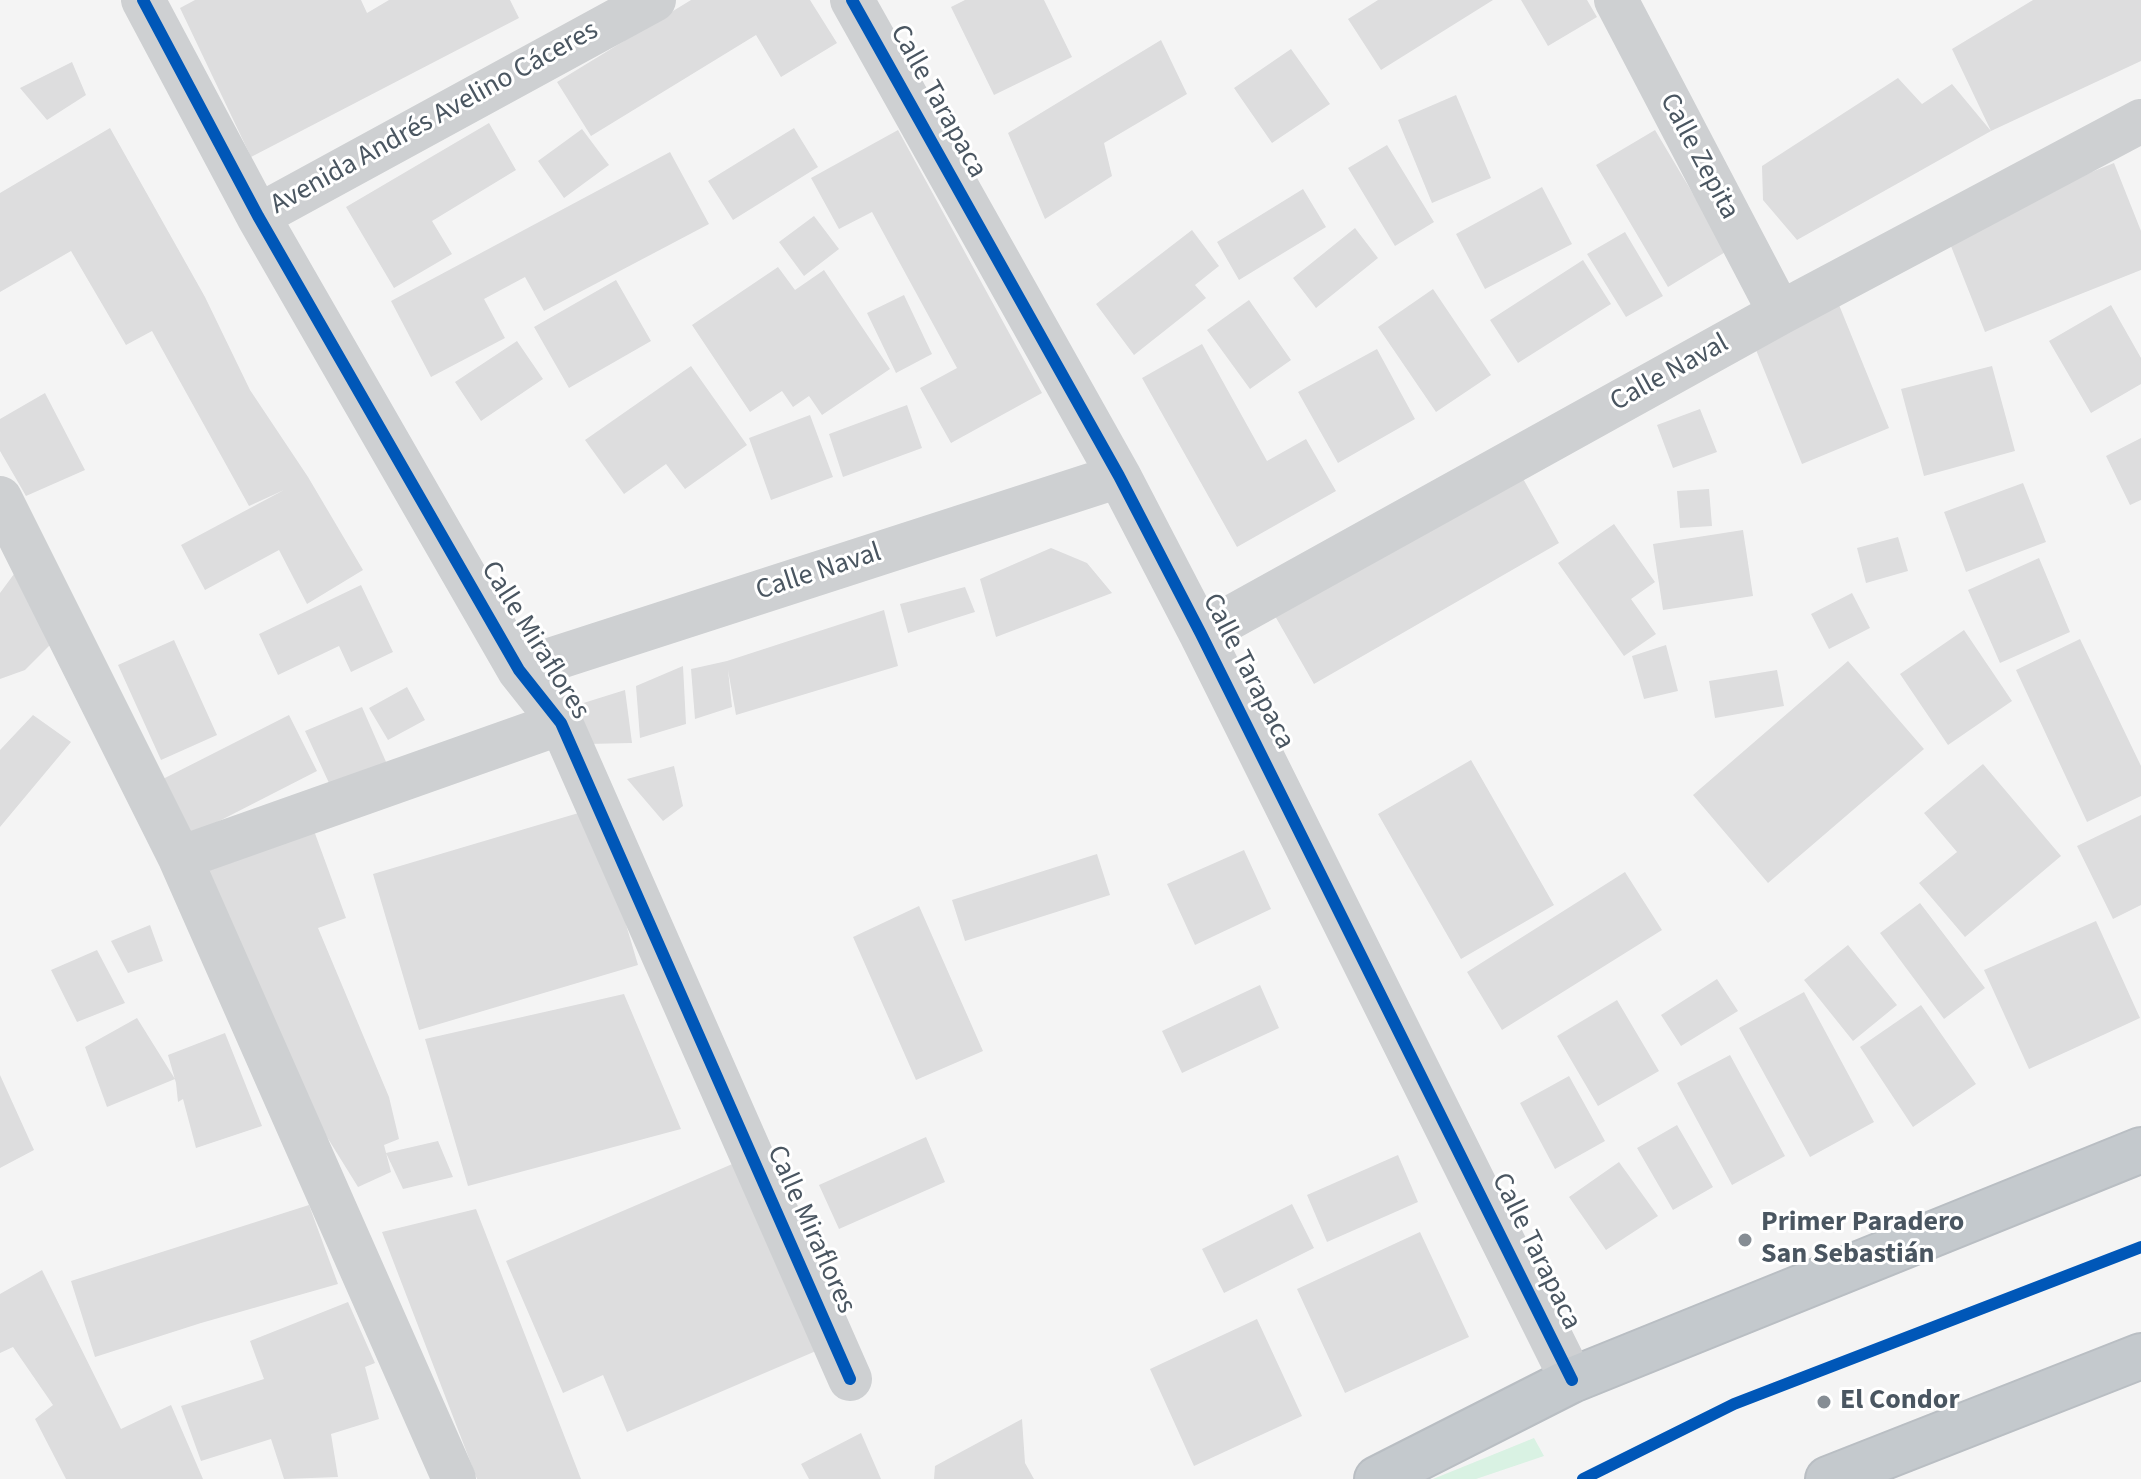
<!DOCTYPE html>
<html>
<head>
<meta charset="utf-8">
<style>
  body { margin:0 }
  canvas { display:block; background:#f4f4f4 }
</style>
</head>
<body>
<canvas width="2141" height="1479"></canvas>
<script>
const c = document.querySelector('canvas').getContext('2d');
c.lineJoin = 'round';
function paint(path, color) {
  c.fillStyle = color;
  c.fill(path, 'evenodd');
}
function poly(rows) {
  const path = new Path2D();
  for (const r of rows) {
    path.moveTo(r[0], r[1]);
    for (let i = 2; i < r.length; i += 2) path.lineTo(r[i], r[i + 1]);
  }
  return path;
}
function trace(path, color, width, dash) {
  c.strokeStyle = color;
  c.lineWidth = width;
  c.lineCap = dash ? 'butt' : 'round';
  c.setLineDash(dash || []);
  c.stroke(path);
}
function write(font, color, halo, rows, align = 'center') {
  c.font = font + ' "Source Sans 3",sans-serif';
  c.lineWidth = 6;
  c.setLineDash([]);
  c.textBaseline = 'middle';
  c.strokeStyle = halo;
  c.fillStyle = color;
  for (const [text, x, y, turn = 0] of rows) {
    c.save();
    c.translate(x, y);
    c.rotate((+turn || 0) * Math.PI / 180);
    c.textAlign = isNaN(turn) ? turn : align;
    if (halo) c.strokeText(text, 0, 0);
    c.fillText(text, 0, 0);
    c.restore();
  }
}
paint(poly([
  [1534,1438,1544,1456,1476,1479,1433,1479]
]), '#d9f2e3');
paint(poly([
  [195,0,361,0,367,13,389,0,510,0,519,18,251,157,180,8],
  [691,0,810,0,837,43,781,77,756,35,591,136,557,82],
  [965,0,1044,0,1072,57,994,95,951,7],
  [1378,0,1493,0,1381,70,1348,19],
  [1521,0,1587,0,1597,17,1548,46],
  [2033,0,2141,0,2141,61,1991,131,1952,49],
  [1161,40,1187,94,1104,143,1112,176,1045,219,1008,133],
  [1291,49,1330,104,1272,143,1234,88],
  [72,62,86,95,47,120,20,88],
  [1898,78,1922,104,1952,84,1991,131,1797,240,1763,200,1762,166],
  [1456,95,1491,178,1432,203,1398,120],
  [489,123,516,170,432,221,452,254,394,288,346,207],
  [110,128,205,297,250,390,308,477,363,570,307,604,279,550,205,590,181,545,284,490,249,506,152,331,126,345,71,251,0,292,0,193],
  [794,128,818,167,733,220,708,181],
  [582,129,609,165,564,198,538,161],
  [898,130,1042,393,951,443,920,388,957,368,872,212,839,229,811,178],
  [1655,130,1727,251,1668,287,1596,165],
  [1387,145,1434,222,1395,246,1348,168],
  [670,152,709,224,544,311,525,277,484,299,505,338,431,377,391,301],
  [2114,163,2141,231,2141,270,1985,332,1945,231],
  [1542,187,1572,244,1485,289,1456,234],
  [1303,189,1326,227,1239,280,1217,242],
  [814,216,839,249,804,276,779,242],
  [1355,228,1378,258,1316,308,1293,278],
  [1192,230,1219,266,1195,285,1206,298,1134,355,1096,304],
  [1625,232,1663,296,1626,317,1587,254],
  [1583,260,1611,304,1518,363,1490,320],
  [778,267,795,290,824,270,890,369,822,415,809,396,793,407,782,391,750,412,692,325],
  [616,280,651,341,569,388,534,327],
  [1433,289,1491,375,1436,412,1378,327],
  [904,295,932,354,896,373,867,313],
  [1249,300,1291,360,1250,389,1207,330],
  [1837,300,1889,428,1802,464,1750,335],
  [2111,305,2141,358,2141,384,2091,413,2049,341],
  [517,341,543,379,481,421,455,382],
  [1202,344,1267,461,1306,439,1336,491,1237,547,1142,378],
  [1377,349,1415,419,1338,463,1298,392],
  [691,366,747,445,685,489,666,464,624,494,585,440],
  [1992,366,2015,451,1924,476,1901,389],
  [45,393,85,470,26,496,0,451,0,419],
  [907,405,922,448,843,477,829,434],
  [1700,409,1717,452,1673,468,1657,425],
  [810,415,833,477,771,500,749,438],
  [2141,438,2141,500,2130,505,2106,456],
  [1521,475,1559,543,1314,684,1275,616],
  [2023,483,2046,542,1966,572,1944,512],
  [1709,489,1712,526,1680,528,1677,491],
  [1614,524,1655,582,1631,599,1656,634,1624,656,1558,563],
  [1743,530,1753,596,1663,610,1653,544],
  [1898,537,1908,571,1866,583,1857,548],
  [1051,548,1087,563,1112,593,996,637,980,579],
  [2039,558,2070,632,2000,663,1968,590],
  [14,574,50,645,25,670,0,679,0,593],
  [361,585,393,652,351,672,339,646,278,675,259,634],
  [965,587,975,612,908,633,900,604],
  [1852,593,1870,628,1829,649,1811,614],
  [884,610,898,666,736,715,728,670,732,707,695,719,691,669,727,661],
  [1964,630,2012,701,1948,745,1900,674],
  [2080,639,2141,766,2141,796,2087,822,2016,670],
  [174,640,217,735,161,760,118,665],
  [1666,645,1678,691,1644,699,1632,656],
  [1848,661,1924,749,1768,883,1693,795],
  [683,666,686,724,640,738,636,686],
  [1777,670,1784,706,1715,718,1709,681],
  [407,687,425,720,388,740,369,708],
  [625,690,632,743,587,744,577,705],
  [362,707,390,771,335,796,305,731],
  [33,715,71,742,0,827,0,750],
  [289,715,317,771,186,838,159,781],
  [1471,760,1554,905,1461,959,1378,814],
  [1983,764,2061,856,1965,937,1919,883,1957,852,1924,813],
  [674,766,683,806,663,821,627,779],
  [592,809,638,965,419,1030,373,874],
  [2141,815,2141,905,2113,919,2077,846],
  [313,828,346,918,318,928,389,1097,399,1139,384,1145,391,1172,358,1187,322,1129,204,866],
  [1244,850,1271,909,1195,945,1167,884],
  [1097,854,1110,895,965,941,952,900],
  [1625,872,1662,930,1502,1030,1467,972],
  [1920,903,1985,988,1944,1019,1880,933],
  [919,906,983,1051,916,1080,853,937],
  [2096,921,2140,1018,2029,1069,1984,970],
  [150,925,163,961,128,973,111,941],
  [1848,945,1897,1005,1853,1041,1804,980],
  [97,950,125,1003,77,1022,51,970],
  [1717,979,1738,1011,1681,1046,1661,1015],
  [1260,985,1279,1028,1182,1073,1162,1031],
  [1804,992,1874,1122,1810,1157,1739,1028],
  [624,994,681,1129,468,1186,425,1039],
  [1617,1000,1659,1071,1598,1106,1557,1036],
  [1921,1005,1976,1084,1913,1127,1860,1047],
  [137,1018,175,1079,107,1107,85,1047],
  [225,1033,262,1126,196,1148,183,1099,178,1102,176,1083,168,1055],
  [1730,1055,1785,1156,1732,1185,1677,1083],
  [0,1075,34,1150,0,1168],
  [1569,1076,1605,1141,1555,1169,1520,1103],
  [1677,1125,1713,1187,1673,1210,1637,1148],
  [926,1137,945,1182,839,1229,819,1185],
  [438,1141,453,1177,403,1189,386,1153],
  [1398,1155,1418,1202,1327,1242,1307,1195],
  [737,1162,816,1351,627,1432,603,1375,563,1393,506,1261],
  [1619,1162,1658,1216,1606,1250,1569,1197],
  [1292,1204,1314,1248,1224,1293,1202,1249],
  [309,1205,338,1284,201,1323,95,1357,71,1281],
  [476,1209,581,1479,477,1479,382,1232],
  [1420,1232,1469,1337,1345,1393,1297,1289],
  [42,1270,121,1429,171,1405,203,1479,66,1479,35,1419,53,1405,13,1347,0,1353,0,1294],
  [348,1302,375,1363,365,1367,379,1419,331,1434,338,1477,284,1479,271,1439,201,1461,181,1406,264,1379,250,1341],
  [1257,1319,1302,1416,1194,1466,1150,1369],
  [1022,1419,1025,1463,1034,1479,934,1479,935,1466],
  [861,1433,881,1479,809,1479,801,1464]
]), '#ddddde');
const trunk = poly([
  [1377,1479,1572,1380,2141,1150],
  [1828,1479,2141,1356]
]);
trace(trunk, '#b9bec3', 48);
trace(poly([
  [143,0,258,216,519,670,561,723,850,1379],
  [852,0,1119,476,1201,634,1572,1380],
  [1616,0,1780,313],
  [258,216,654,0],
  [0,498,180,858],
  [1201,634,1780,313,2141,121],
  [519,670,1119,476],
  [454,1479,180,858,561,723]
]), '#ced0d2', 44);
trace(trunk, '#c4c9cd', 44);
trace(poly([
  [143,0,258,216,519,670,561,723,850,1379],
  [852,0,1119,476,1201,634,1572,1380],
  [1583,1479,1734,1404,2141,1247]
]), '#0057b8', 12);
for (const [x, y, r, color] of [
  [1745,1240,8,"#868d94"],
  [1824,1402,8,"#868d94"]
]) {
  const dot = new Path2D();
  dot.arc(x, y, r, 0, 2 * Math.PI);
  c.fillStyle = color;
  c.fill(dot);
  trace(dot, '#fff', 3);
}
write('28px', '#4a5661', '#fff', [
  ["Calle Tarapaca",937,102,61],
  ["Avenida Andrés Avelino Cáceres",435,119,-29],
  ["Calle Zepita",1698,157,62],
  ["Calle Naval",1670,374,-29],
  ["Calle Naval",819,573,-18],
  ["Calle Miraflores",534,641,58],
  ["Calle Tarapaca",1247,672,63],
  ["Calle Miraflores",810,1230,66],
  ["Calle Tarapaca",1535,1252,64]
]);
write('bold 28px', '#4a5661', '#fff', [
  ["Primer Paradero",1761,1224],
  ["San Sebastián",1761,1256],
  ["El Condor",1840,1402]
], 'left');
</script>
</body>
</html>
